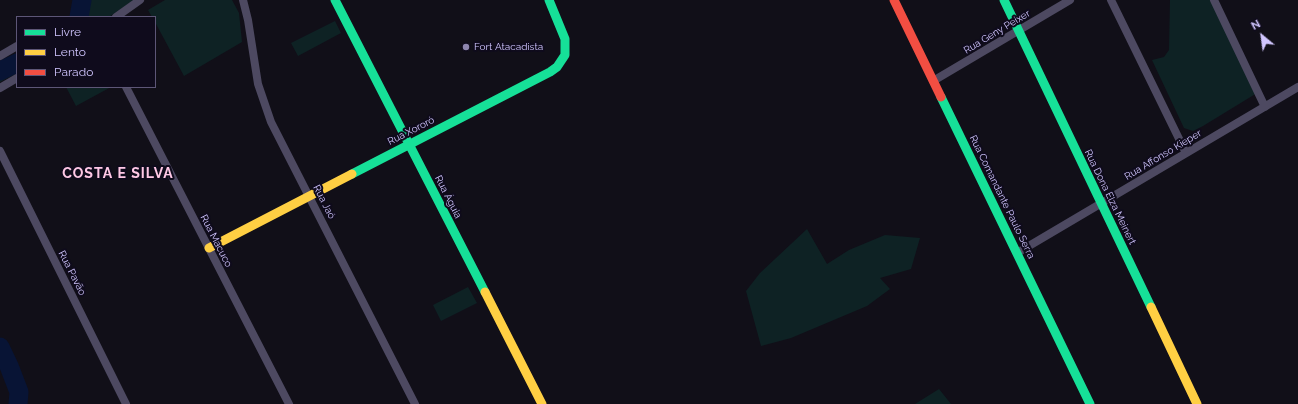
<!DOCTYPE html>
<html>
<head>
<meta charset="utf-8">
<style>
  body { margin:0 }
  #map { position:relative; width:1298px; height:404px; overflow:hidden; background:#110f18; font-family:Raleway,sans-serif }
  canvas { display:block }
  .legend { position:absolute; left:16px; top:16px; width:140px; height:72px; box-sizing:border-box; background:#0f0b1c; border:1px solid #5d5677; margin:0; padding:5px 7px; list-style:none; font-size:12px; color:#d1c6ff }
  .legend li { display:flex; align-items:center; gap:8px; height:20px }
  .legend b { width:20px; border:1px solid #5d5677 }
  .north { position:absolute; left:1242px; top:16px; width:40px; height:40px; -webkit-text-stroke:3px #0f0b1c; paint-order:stroke; rotate:331deg; font-size:11px; font-weight:700; line-height:16px; text-align:center; color:#d1c6ff }
  .north::after { content:''; display:block; margin:auto; width:14px; height:18px; background:#d1c6ff; clip-path:polygon(50% 0,100% 100%,50% 72%,0 100%) }
</style>
</head>
<body>
<div id="map">
<canvas width="1298" height="404"></canvas>
<ul class="legend">
<li><b style="height:5px;background:#16e098"></b>Livre</li>
<li><b style="height:5px;background:#ffcf43"></b>Lento</li>
<li><b style="height:5px;background:#f24e42"></b>Parado</li>
</ul>
<div class="north">N</div>
</div>
<script>
const c = document.querySelector('canvas').getContext('2d');
c.lineJoin = 'round';
function paint(path, color) {
  c.fillStyle = color;
  c.fill(path, 'evenodd');
}
function poly(rows) {
  const path = new Path2D();
  for (const r of rows) {
    path.moveTo(r[0], r[1]);
    for (let i = 2; i < r.length; i += 2) path.lineTo(r[i], r[i + 1]);
  }
  return path;
}
function trace(path, color, width, dash) {
  c.strokeStyle = color;
  c.lineWidth = width;
  c.lineCap = dash ? 'butt' : 'round';
  c.setLineDash(dash || []);
  c.stroke(path);
}
function write(font, color, halo, rows, align = 'center') {
  c.font = font + ' Raleway,sans-serif';
  c.lineWidth = 4;
  c.setLineDash([]);
  c.textBaseline = 'middle';
  c.strokeStyle = halo;
  c.fillStyle = color;
  for (const [text, x, y, turn = 0] of rows) {
    c.save();
    c.translate(x, y);
    c.rotate((+turn || 0) * Math.PI / 180);
    c.textAlign = isNaN(turn) ? turn : align;
    if (halo) c.strokeText(text, 0, 0);
    c.fillText(text, 0, 0);
    c.restore();
  }
}
paint(poly([
  [78,0,134,0,109,17,74,17],
  [165,0,232,0,239,13,242,42,184,76,155,22,155,17,152,17,148,10],
  [1170,0,1214,0,1257,93,1203,126,1193,131,1184,128,1152,60,1164,57,1169,50],
  [335,21,341,33,298,56,291,43],
  [17,59,17,73,0,82,0,68],
  [66,87,111,87,76,106],
  [807,229,827,264,849,250,885,235,920,238,911,269,880,278,890,289,867,306,791,338,761,346,746,291,760,273],
  [468,287,477,303,441,321,433,305],
  [939,389,951,404,915,404]
]), '#0e2224');
trace(poly([
  [79,17,82,0],
  [0,71,17,63],
  [0,347,9,366,19,392,18,404]
]), '#081435', 19);
trace(poly([
  [243,0,248,20,258,84,271,122,415,404],
  [1111,0,1186,153],
  [1214,0,1265,107],
  [116,17,140,0],
  [0,56,17,46],
  [933,81,1070,0],
  [126,87,289,404],
  [0,88,17,78],
  [0,151,126,404],
  [1017,253,1298,87]
]), '#4d4961', 8);
trace(poly([
  [335,0,485,292],
  [1004,0,1151,307],
  [941,97,1090,404],
  [352,174,550,72,557,67,565,55,565,39,549,0]
]), '#16e098', 9);
trace(poly([
  [209,248,352,174],
  [485,292,542,404],
  [1151,307,1197,404]
]), '#ffcf43', 9);
trace(poly([
  [894,0,941,97]
]), '#f24e42', 9);
for (const [x, y, r, color] of [
  [466,47,4,"#8e86ae"]
]) {
  const dot = new Path2D();
  dot.arc(x, y, r, 0, 2 * Math.PI);
  c.fillStyle = color;
  c.fill(dot);
  trace(dot, '#0f0b1c', 1.5);
}
write('10px', '#d1c6ff', '#0f0b1c', [
  ["Rua Geny Peixer",997,32,-31],
  ["Rua Xororó",411,131,-27],
  ["Rua Affonso Kieper",1163,155,-31],
  ["Rua Águia",448,197,63],
  ["Rua Comandante Paulo Serra",1002,197,64],
  ["Rua Dona Elza Meinert",1110,197,64],
  ["Rua Jaó",324,202,63],
  ["Rua Macuco",216,241,63],
  ["Rua Pavão",72,273,63]
]);
write('10px', '#d1c6ff', '#0f0b1c', [
  ["Fort Atacadista",474,47]
], 'left');
c.letterSpacing = '1px';
write('bold 14px', '#ffc8e6', '#0f0b1c', [
  ["COSTA E SILVA",118,174]
]);
c.letterSpacing = '0px';
</script>
</body>
</html>
